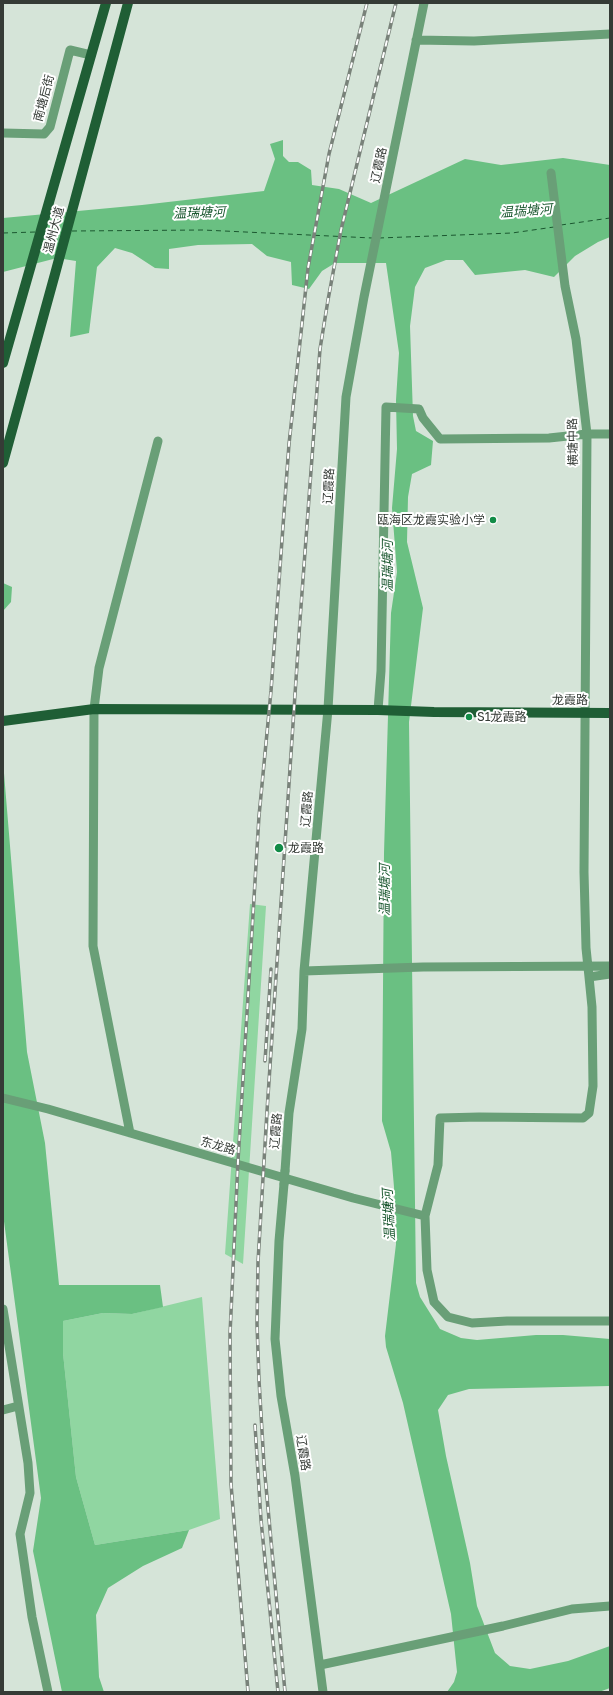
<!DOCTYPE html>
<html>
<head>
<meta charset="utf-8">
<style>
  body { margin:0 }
  #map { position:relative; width:613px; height:1695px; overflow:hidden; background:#d5e4d8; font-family:"Golos Text",sans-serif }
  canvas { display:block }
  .frame { position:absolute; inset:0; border:4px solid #353b36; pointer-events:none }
</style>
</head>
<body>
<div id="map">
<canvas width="613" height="1695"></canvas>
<div class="frame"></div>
</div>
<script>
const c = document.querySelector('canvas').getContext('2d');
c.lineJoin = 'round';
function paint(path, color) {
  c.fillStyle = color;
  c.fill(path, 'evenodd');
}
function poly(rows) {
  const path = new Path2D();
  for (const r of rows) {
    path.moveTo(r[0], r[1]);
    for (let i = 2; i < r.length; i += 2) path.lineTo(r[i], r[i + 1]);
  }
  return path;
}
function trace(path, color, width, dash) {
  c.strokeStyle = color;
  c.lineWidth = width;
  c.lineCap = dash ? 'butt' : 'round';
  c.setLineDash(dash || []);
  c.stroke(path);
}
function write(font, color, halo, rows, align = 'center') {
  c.font = font + ' "Golos Text","Noto Sans SC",sans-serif';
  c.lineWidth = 4;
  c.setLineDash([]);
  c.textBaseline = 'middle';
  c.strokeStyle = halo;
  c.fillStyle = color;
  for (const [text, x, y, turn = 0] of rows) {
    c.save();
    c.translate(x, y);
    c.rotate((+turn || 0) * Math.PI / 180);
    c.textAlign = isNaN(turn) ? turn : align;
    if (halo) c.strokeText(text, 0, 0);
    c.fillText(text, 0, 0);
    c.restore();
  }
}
paint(poly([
  [250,904,266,906,243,1264,225,1254],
  [202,1297,220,1519,189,1530,95,1545,76,1477,63,1353,63,1321,103,1313,132,1314]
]), '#90d6a1');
paint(poly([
  [283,140,283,156,289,162,298,162,311,170,312,185,339,189,371,203,465,159,501,165,563,158,610,165,610,237,598,242,575,256,554,277,525,270,475,275,463,260,446,260,425,268,415,287,410,326,413,416,416,431,433,441,431,465,412,474,408,497,407,542,423,608,409,722,416,1283,420,1297,440,1329,461,1338,477,1340,536,1335,563,1335,610,1339,610,1386,469,1389,448,1395,438,1410,446,1456,470,1563,477,1606,495,1653,510,1666,530,1669,568,1661,610,1646,610,1688,599,1692,447,1692,454,1682,457,1672,451,1614,403,1403,386,1347,385,1336,396,1244,394,1187,391,1152,382,1121,384,853,391,613,397,572,392,508,397,449,396,400,399,353,386,263,335,263,322,271,309,289,292,285,291,262,267,256,252,244,198,245,169,249,169,269,155,268,132,253,115,248,97,267,89,333,70,337,76,261,57,258,3,272,3,218,142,205,264,191,275,159,270,144],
  [3,583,12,587,11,602,3,611],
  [3,761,27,1052,45,1143,59,1285,160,1285,163,1307,132,1314,103,1313,63,1321,63,1353,76,1477,95,1545,189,1530,182,1548,143,1566,108,1588,96,1615,99,1677,104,1692,62,1692,33,1551,41,1498,3,1214]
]), '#6ac082');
trace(poly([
  [561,225,610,218],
  [72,231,203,230,372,238],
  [46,232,62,232],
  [3,233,36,232],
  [379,238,512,233,554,227]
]), '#1b5830', 1, [5, 4]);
trace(poly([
  [416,40,474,41,610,34],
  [3,133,44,134,50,127,70,50,91,55],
  [551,173,565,286,576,339,587,434,584,872,586,948,589,977],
  [378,710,381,671,386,407,419,409,423,418,440,439,549,438,587,434,610,434],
  [304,971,423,967,610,966],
  [610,974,589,977,592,1007,593,1086,589,1113,583,1118,479,1117,440,1118,438,1165,425,1216,427,1270,434,1302,448,1317,472,1323,507,1321,610,1321],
  [3,1098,48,1109,353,1198,425,1216],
  [130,1133,93,946,94,709,99,668,158,441],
  [285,1171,289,1113,302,1029,304,971,328,709,346,397,364,297,424,3],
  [284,1184,279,1241,275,1339,281,1396,295,1476,323,1692],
  [3,1309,28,1463,30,1493,20,1534,32,1617,48,1692],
  [3,1410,18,1406],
  [320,1665,503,1626,572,1609,610,1606]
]), '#699f77', 9);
trace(poly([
  [3,363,106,3],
  [3,463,55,274,128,3],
  [3,721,94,709,378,710,434,712,610,713]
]), '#1f5e35', 10);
const rail = poly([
  [265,1061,271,969],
  [255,1425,261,1520,278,1692],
  [248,1692,231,1484,230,1334,238,1161,259,816,271,691,289,444,308,268,329,154,367,3],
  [285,1692,264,1465,259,1380,257,1324,258,1262,267,1111,300,620,320,349,328,300,341,230,396,3]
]);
trace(rail, '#79827a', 3.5);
trace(rail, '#fff', 2, [6]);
trace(poly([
  [284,1184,285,1171]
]), '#699f77', 9);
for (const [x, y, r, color] of [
  [493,520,4,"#128c47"],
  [469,717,4,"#128c47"],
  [279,848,5,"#128c47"]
]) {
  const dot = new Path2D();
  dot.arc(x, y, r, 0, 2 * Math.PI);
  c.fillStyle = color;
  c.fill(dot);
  trace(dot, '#fff', 1.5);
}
write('12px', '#353b36', '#fff', [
  ["南塘后街",44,98,-75],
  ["辽霞路",379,165,-78],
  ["温州大道",54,230,-75],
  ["横塘中路",573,442,-91],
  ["辽霞路",329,486,-87],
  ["龙霞路",570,700],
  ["辽霞路",307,809,-85],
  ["辽霞路",276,1131,-85],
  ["东龙路",218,1146,16],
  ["辽霞路",303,1453,81]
]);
write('12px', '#353b36', '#fff', [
  ["瓯海区龙霞实验小学",485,520,"right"],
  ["S1龙霞路",477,717],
  ["龙霞路",288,848]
], 'left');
write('italic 13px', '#1b5830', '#fff', [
  ["温瑞塘河",526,211,-4],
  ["温瑞塘河",199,213,-2],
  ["温瑞塘河",388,566,-90],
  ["温瑞塘河",385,890,-90],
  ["温瑞塘河",389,1215,-93]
]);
</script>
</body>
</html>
